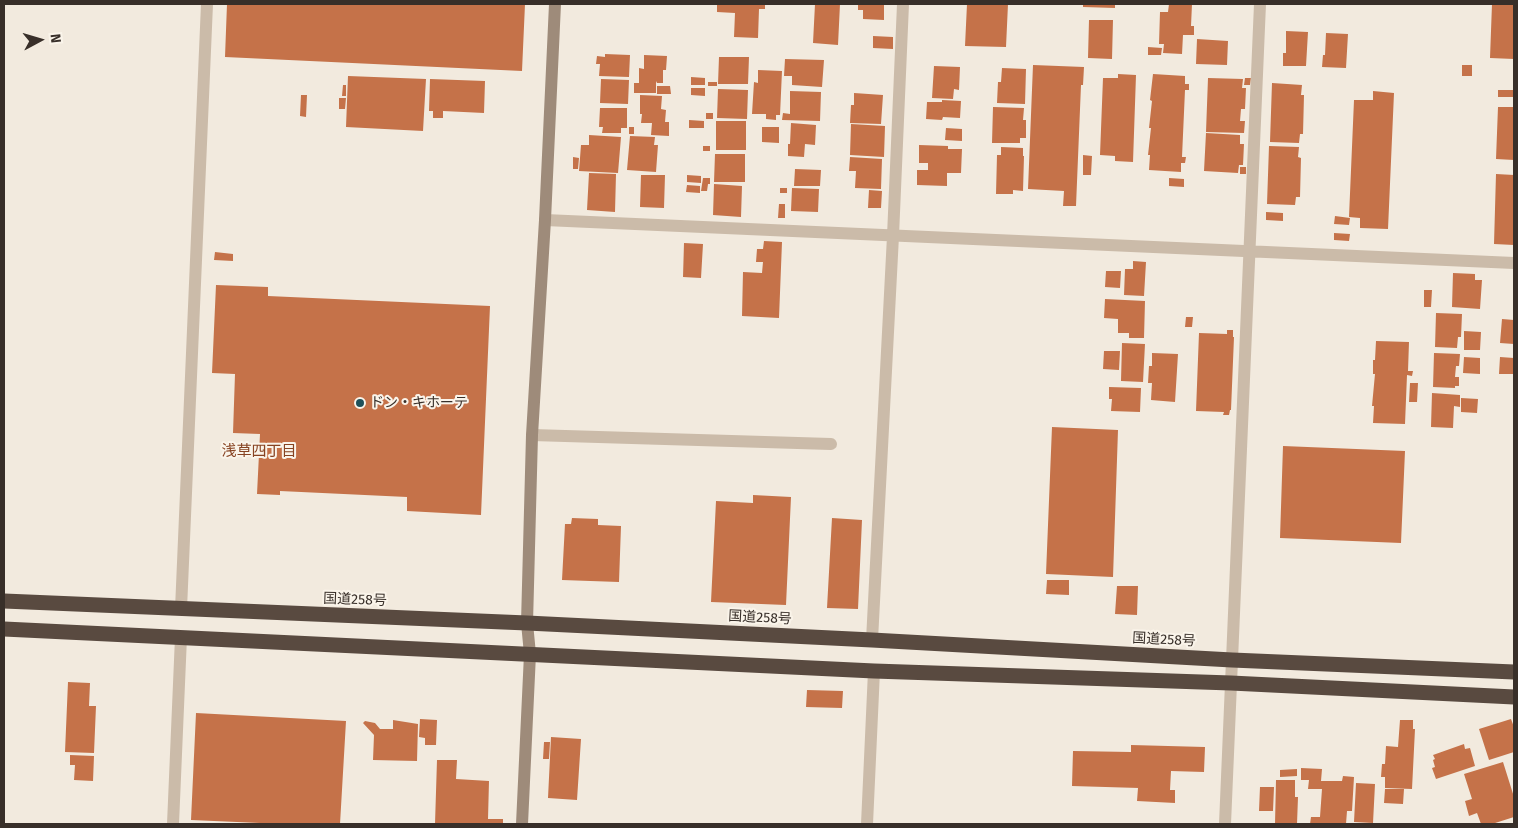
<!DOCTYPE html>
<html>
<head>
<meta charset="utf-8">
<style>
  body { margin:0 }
  #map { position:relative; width:1518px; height:828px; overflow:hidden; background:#f2eade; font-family:"Fira Sans",sans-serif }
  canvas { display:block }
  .frame { position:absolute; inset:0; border:5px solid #382f29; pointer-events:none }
  .north { position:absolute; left:15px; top:15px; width:50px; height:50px; -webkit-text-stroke:4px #faf4ea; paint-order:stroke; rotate:84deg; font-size:14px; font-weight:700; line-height:20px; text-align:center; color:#382f29 }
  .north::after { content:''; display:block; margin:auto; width:18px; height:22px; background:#382f29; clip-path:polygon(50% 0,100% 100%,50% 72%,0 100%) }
</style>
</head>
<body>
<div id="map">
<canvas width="1518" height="828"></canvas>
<div class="frame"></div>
<div class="north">N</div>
</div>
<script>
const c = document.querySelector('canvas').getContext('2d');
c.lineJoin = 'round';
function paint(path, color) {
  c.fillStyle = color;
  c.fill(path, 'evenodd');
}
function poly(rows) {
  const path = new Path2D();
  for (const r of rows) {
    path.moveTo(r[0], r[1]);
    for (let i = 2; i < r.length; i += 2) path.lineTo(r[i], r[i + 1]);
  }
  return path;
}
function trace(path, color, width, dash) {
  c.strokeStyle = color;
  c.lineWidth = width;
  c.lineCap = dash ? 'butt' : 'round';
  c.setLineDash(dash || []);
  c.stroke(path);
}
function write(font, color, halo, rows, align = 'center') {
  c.font = font + ' "Fira Sans","Noto Sans JP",sans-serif';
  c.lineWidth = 4;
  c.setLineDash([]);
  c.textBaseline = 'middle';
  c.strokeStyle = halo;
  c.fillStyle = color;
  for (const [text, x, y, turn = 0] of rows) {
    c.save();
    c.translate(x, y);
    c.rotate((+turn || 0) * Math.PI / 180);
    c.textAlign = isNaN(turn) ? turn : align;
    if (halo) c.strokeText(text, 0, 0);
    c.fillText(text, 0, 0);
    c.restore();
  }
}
paint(poly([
  [227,4,525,4,522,71,225,57],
  [717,4,765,4,765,9,759,9,758,38,734,37,735,13,717,12],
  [815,4,840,4,838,45,813,43],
  [858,4,884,4,884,20,863,19,863,10,858,10],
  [967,4,1008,4,1006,47,965,46],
  [1083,4,1115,4,1115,8,1083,7],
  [1169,4,1192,4,1191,26,1194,26,1194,35,1183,35,1182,54,1163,53,1164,44,1159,44,1160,12,1168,12],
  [1492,4,1514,4,1514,59,1490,58],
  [1089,20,1113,20,1112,59,1088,58],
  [1286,31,1308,32,1306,66,1283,66,1283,53,1286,53],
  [1326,33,1348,34,1346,68,1322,67,1323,55,1325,55],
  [873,36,893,37,893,49,873,48],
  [1197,39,1228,41,1227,65,1196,64],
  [1148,47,1162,48,1161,55,1148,55],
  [605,54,630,55,629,77,599,76,600,64,596,64,597,56,605,57],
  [644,55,667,56,666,70,663,70,663,83,657,83,656,81,656,93,634,93,634,83,639,83,639,68,644,69],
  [719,57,749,57,748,84,718,84],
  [785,59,824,60,822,87,792,85,792,76,784,76],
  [1033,65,1084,67,1083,85,1081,85,1076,206,1063,206,1064,191,1028,189],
  [1462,65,1472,65,1472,76,1462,76],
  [934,66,960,67,959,90,954,89,953,99,932,98],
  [1002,68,1026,69,1025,104,997,103,998,82,1001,82],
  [758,70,782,71,780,115,776,115,776,120,766,119,766,114,752,114,754,82,758,83],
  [1118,74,1136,75,1133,162,1115,161,1115,156,1100,155,1103,78,1118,78],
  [1153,74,1185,76,1185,84,1189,84,1189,90,1185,90,1182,157,1186,157,1185,163,1181,163,1181,172,1149,170,1150,155,1148,155,1151,128,1149,128,1152,101,1150,100],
  [348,76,426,79,423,131,346,127],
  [691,77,705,78,705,85,691,85],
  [1208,78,1243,79,1242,88,1246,88,1245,109,1241,109,1240,121,1245,121,1244,133,1206,132],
  [1245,78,1251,78,1250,85,1244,85],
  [430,79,485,81,484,113,443,111,443,118,433,118,433,111,429,111],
  [601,79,629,80,628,104,600,103],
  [708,82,717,82,717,86,708,86],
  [1272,83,1302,85,1301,95,1304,95,1303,134,1300,134,1299,143,1270,142],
  [343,85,346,85,346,96,342,96],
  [657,86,670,86,671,94,657,94],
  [691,88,705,88,705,96,691,95],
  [718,89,748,90,747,119,717,118],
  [1498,90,1514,90,1514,97,1498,97],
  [790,91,821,92,820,121,782,120,783,113,790,114],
  [1373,91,1394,93,1388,229,1360,228,1360,218,1349,217,1354,100,1373,100],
  [854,93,883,95,881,124,850,123,851,105,854,105],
  [301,95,307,95,306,117,300,116],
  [640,95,662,96,661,109,666,110,665,122,669,122,669,136,651,135,652,123,641,123,642,114,640,114],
  [339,98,346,98,345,109,339,109],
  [942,100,961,101,960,118,943,117,942,120,926,119,927,102,942,102],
  [993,107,1024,108,1023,120,1026,120,1026,138,1020,138,1020,143,992,143],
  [1498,107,1514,107,1514,160,1496,159],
  [600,108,627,108,627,128,621,128,621,133,602,133,603,127,599,127],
  [706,113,713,113,713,119,706,119],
  [689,120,704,121,704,128,689,128],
  [716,121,746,121,746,150,716,150],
  [791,123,816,125,815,145,805,144,804,157,788,156,788,144,790,144],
  [851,124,885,126,884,157,850,155],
  [629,127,634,127,634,134,629,134],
  [762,127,779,127,779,143,762,142],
  [946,128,962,129,962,141,945,140],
  [1206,133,1240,135,1240,144,1244,144,1243,165,1239,165,1238,173,1204,171],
  [589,135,621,137,618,173,579,171,581,145,589,145],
  [630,136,655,137,654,145,658,145,656,172,627,170],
  [919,145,948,146,948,149,962,149,961,173,947,173,947,186,917,185,917,170,928,170,928,163,919,163],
  [703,146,710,146,710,151,703,151],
  [1269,146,1299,147,1298,157,1301,158,1300,197,1296,197,1295,205,1267,204],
  [1001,147,1023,148,1023,156,1024,156,1023,191,1013,190,1013,194,996,194,997,155,1001,155],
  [715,154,745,154,745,182,714,182],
  [1083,155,1092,156,1091,175,1083,175],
  [573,157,579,158,578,169,573,169],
  [850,157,882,159,881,189,855,188,856,171,849,171],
  [1240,167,1246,167,1246,174,1240,174],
  [795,169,821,170,820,186,794,186],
  [589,173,616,174,615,212,587,210],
  [1496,174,1514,175,1514,245,1494,244],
  [641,175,665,175,664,208,640,207],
  [687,175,701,176,701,183,687,182],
  [703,178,710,178,710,184,708,184,707,191,701,191],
  [1169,178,1184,179,1184,187,1169,186],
  [714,184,742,186,741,217,713,215],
  [687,185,700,186,700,193,686,192],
  [780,188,787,188,787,193,780,193],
  [792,188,819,189,818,212,791,211],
  [869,190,882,191,881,208,868,208],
  [779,204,785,204,785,218,778,218],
  [1266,212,1283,213,1283,221,1266,220],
  [1335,216,1350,218,1349,225,1334,224],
  [1334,233,1350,234,1349,241,1334,240],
  [764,241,782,242,779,318,742,316,743,272,762,273,763,262,756,262,757,249,763,249],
  [684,243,703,244,701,278,683,277],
  [215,252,233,254,233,261,214,260],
  [1133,261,1146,262,1144,296,1124,295,1125,269,1133,269],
  [1106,271,1121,271,1120,288,1105,287],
  [1453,273,1475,274,1475,280,1482,280,1480,309,1452,307],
  [216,285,268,287,268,296,490,306,481,515,407,511,407,497,280,491,280,495,257,494,260,434,233,433,235,374,212,373],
  [1424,290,1432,290,1431,307,1424,307],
  [1105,299,1145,301,1144,338,1129,338,1129,333,1118,333,1118,319,1104,318],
  [1436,313,1462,314,1461,337,1458,337,1457,348,1435,347],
  [1186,317,1193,317,1192,327,1185,327],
  [1502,319,1514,320,1514,344,1500,343],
  [1227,330,1233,330,1233,337,1234,337,1231,410,1230,410,1229,415,1223,415,1224,412,1196,411,1199,333,1227,334],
  [1464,331,1481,332,1480,350,1464,350],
  [1376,341,1409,342,1408,371,1413,371,1412,376,1407,375,1405,424,1373,423,1374,406,1372,406,1375,374,1373,374,1373,360,1375,360],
  [1122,343,1145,344,1143,382,1121,381],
  [1104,351,1120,351,1119,370,1103,369],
  [1152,353,1178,354,1175,402,1151,400,1152,383,1148,383,1149,366,1152,366],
  [1434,353,1460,354,1459,366,1456,366,1455,377,1459,377,1459,386,1455,386,1455,388,1433,387],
  [1464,357,1480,358,1480,374,1463,373],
  [1500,357,1514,358,1514,374,1499,374],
  [1410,383,1418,383,1417,402,1409,402],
  [1109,387,1141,388,1140,412,1111,411,1112,399,1109,399],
  [1432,393,1460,395,1460,407,1454,406,1453,428,1431,427],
  [1461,398,1478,399,1477,413,1461,412],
  [1052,427,1118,430,1113,577,1046,574],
  [1283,446,1405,451,1401,543,1280,538],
  [753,495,791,497,786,605,711,602,716,501,753,503],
  [572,518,598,519,598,525,621,526,619,582,562,580,565,524,571,524],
  [832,518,862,520,858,609,827,608],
  [1047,580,1069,580,1069,595,1046,594],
  [1117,586,1138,586,1137,615,1115,614],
  [68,682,90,683,89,706,96,706,94,753,65,752],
  [807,690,843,691,842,708,806,707],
  [196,713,346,721,340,824,283,824,191,820],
  [420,719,437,720,436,745,425,745,425,738,419,737],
  [1511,719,1514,727,1514,752,1489,760,1479,729],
  [393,720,418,724,417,761,373,760,374,735,363,723,365,721,375,723,380,729,393,729],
  [1400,720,1413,720,1413,729,1415,729,1412,789,1385,788,1385,777,1381,777,1382,764,1385,764,1386,746,1398,747],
  [551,737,581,739,577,800,548,798],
  [544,742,550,742,549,759,543,759],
  [1464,744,1465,749,1470,748,1475,766,1436,779,1432,768,1435,767,1433,760,1435,759,1433,755],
  [1131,745,1205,747,1204,772,1171,771,1170,790,1175,790,1175,803,1137,801,1138,788,1139,788,1072,786,1073,751,1131,752],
  [70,755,94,756,93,781,74,780,75,765,70,765],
  [437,760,457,760,456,779,489,781,488,819,503,819,503,824,435,824],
  [1503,762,1514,797,1514,817,1492,824,1481,824,1477,813,1469,816,1465,801,1472,799,1464,774],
  [1301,768,1322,769,1321,781,1342,781,1343,776,1354,777,1352,811,1347,811,1346,824,1310,824,1311,817,1320,817,1322,789,1308,789,1309,780,1301,780],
  [1297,769,1297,776,1280,777,1280,770],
  [1276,780,1295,780,1295,797,1298,797,1297,824,1275,824],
  [1356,783,1375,784,1373,823,1354,822],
  [1260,787,1274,787,1273,811,1259,811],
  [1385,789,1404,789,1403,804,1384,803]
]), '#c57249');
trace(poly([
  [545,220,1514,263],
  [532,435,831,444],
  [181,609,207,4],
  [872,640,893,236,903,4],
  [173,824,181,637],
  [867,824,874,671],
  [1225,824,1260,4]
]), '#cbbba9', 12);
trace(poly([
  [522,824,530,654,527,623,532,435,545,220,555,4]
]), '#9e8b7a', 12);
trace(poly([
  [4,601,527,623,872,640,1232,660,1514,672],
  [4,629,874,671,1231,683,1514,697]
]), '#594a40', 15);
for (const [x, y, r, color] of [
  [360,403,5,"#1e5059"]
]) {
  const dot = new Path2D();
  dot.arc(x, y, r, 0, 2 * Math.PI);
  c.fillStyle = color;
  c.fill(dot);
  trace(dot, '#faf4ea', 2);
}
write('14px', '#382f29', '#faf4ea', [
  ["ドン・キホーテ",370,403]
], 'left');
write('14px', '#382f29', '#faf4ea', [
  ["国道258号",355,600,2],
  ["国道258号",760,618,3],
  ["国道258号",1164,640,3]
]);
write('15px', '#874322', '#faf4ea', [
  ["浅草四丁目",259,452]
]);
</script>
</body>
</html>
